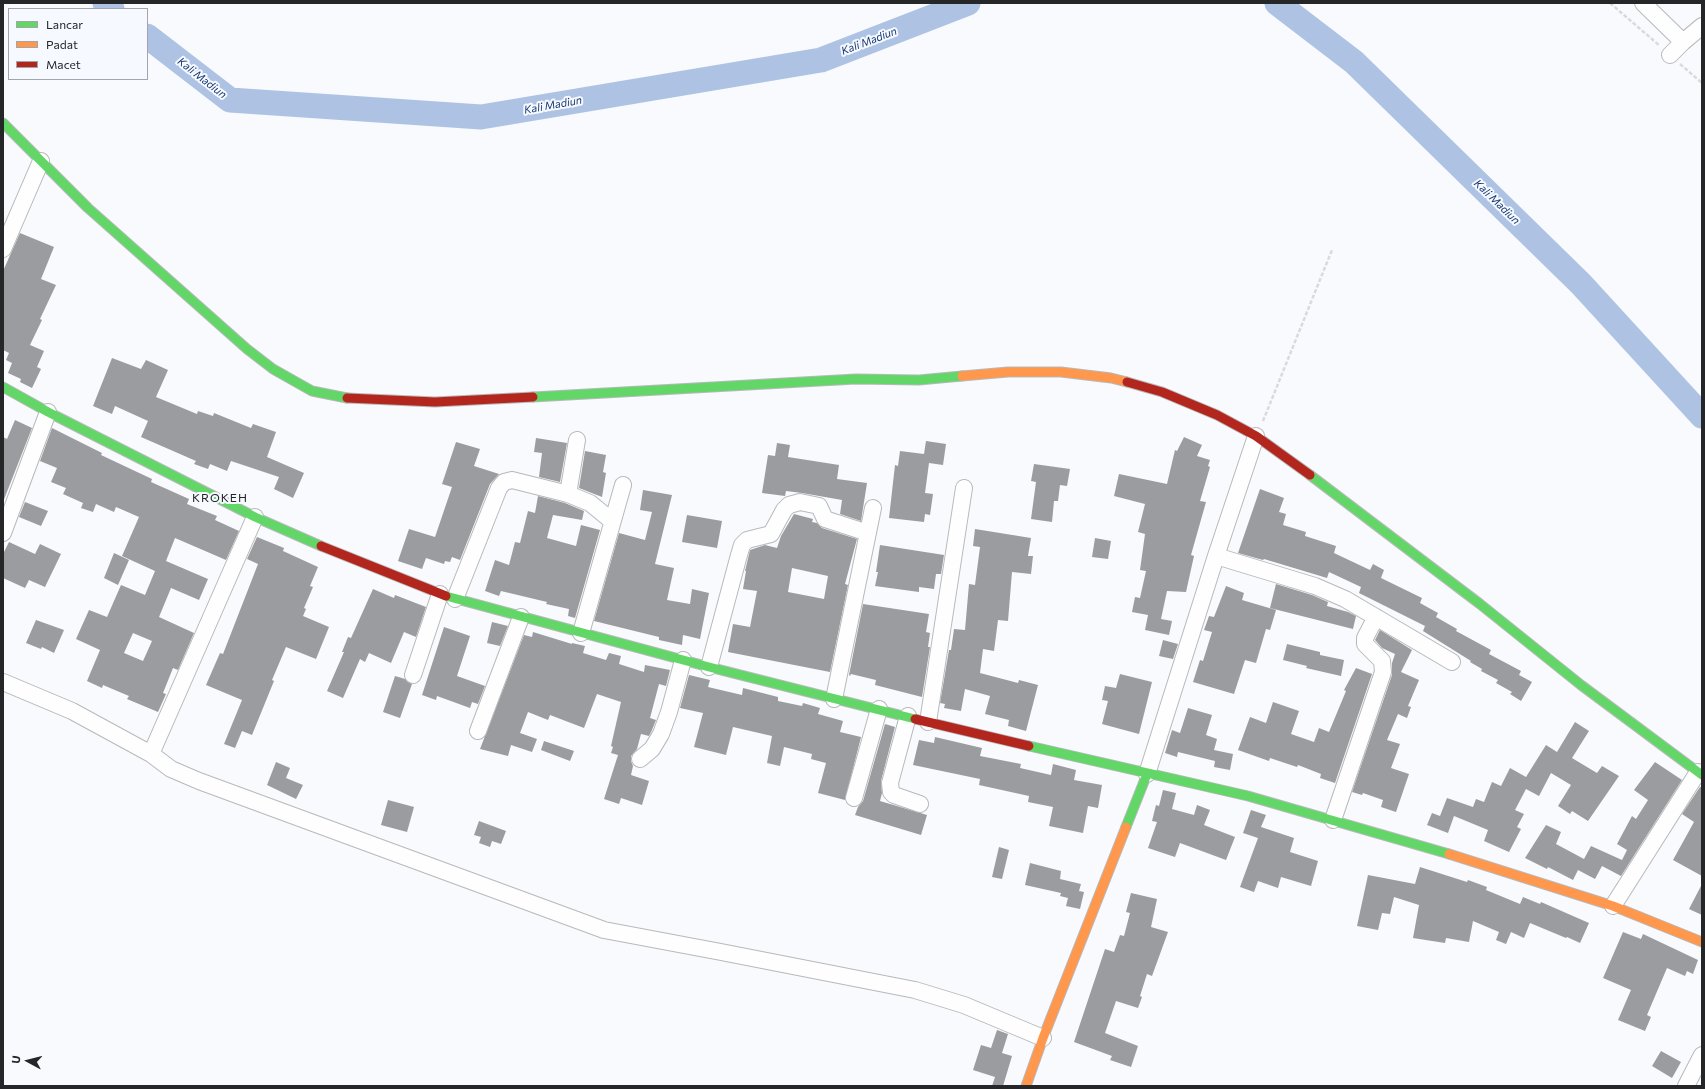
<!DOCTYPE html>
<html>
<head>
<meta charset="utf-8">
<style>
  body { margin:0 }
  #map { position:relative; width:1705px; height:1089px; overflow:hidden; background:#f8fafd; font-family:Commissioner,sans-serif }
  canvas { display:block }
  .frame { position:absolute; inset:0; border:4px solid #252628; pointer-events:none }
  .legend { position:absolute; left:8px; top:8px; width:140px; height:72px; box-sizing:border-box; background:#f6f9ff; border:1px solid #a2a5a9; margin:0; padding:5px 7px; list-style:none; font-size:12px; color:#252628 }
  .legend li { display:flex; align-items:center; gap:8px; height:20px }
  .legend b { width:20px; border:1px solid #a2a5a9 }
  .north { position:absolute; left:8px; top:1041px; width:40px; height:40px; -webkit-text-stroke:3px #f6f9ff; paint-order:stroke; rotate:277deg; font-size:11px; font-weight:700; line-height:16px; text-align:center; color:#252628 }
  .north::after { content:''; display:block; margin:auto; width:14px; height:18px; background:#252628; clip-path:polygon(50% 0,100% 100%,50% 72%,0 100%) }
</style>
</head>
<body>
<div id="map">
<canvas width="1705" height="1089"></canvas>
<div class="frame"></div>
<ul class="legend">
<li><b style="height:5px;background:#63d668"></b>Lancar</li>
<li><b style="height:5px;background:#ff974d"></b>Padat</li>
<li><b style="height:5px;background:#b3261e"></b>Macet</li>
</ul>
<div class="north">U</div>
</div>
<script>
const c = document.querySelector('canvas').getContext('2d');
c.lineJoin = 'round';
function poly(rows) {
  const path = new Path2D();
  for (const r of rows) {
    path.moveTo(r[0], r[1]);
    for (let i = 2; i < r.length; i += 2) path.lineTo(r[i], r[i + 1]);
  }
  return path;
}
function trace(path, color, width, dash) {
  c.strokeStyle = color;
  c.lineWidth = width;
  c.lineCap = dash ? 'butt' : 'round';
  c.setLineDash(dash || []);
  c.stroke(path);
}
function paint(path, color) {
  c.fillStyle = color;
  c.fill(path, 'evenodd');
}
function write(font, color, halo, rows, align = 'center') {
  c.font = font + ' Commissioner,sans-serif';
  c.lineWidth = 4;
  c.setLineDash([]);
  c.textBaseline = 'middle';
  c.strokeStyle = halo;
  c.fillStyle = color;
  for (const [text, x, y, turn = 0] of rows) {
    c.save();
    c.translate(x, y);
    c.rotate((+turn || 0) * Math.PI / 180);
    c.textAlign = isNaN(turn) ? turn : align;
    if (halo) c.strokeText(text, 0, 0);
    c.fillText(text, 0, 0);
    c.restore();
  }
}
trace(poly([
  [105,3,112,9],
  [1277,3,1354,62,1581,284,1702,416],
  [147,36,230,100,481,117,821,60,968,3]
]), '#aec3e3', 25);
paint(poly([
  [20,233,54,247,41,279,56,285,40,319,42,320,30,345,44,351,37,367,41,369,32,388,20,382,21,379,8,373,12,363,6,360,9,353,3,350,3,271],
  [112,358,141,369,146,360,168,370,156,397,197,414,198,411,213,416,214,413,251,428,253,424,276,432,267,457,304,473,293,498,274,489,279,477,231,461,227,471,210,464,208,469,194,464,196,461,141,437,148,421,115,406,112,414,93,406],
  [15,420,32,428,3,502,3,437,7,439],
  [52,428,102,453,101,455,152,479,151,482,189,499,187,504,217,516,215,520,239,531,226,560,175,538,166,561,208,579,199,600,171,588,159,617,194,633,178,670,173,668,163,693,166,694,158,712,127,699,129,696,103,685,102,688,87,681,100,650,76,639,89,610,107,617,121,585,145,595,155,571,122,556,139,517,116,507,114,512,96,504,93,512,81,508,83,503,63,494,66,488,51,482,57,468,40,461],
  [133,633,152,641,143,661,124,653],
  [1184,437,1202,445,1197,456,1210,460,1208,466,1210,467,1200,501,1206,502,1191,555,1194,556,1186,592,1167,591,1161,619,1172,621,1169,635,1145,630,1148,615,1132,612,1135,597,1140,598,1146,571,1140,570,1145,534,1138,532,1145,504,1114,496,1119,474,1167,484,1175,450,1177,451],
  [536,438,567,443,560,482,539,477,542,453,534,452],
  [926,441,946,444,943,465,929,463,925,493,933,494,930,515,925,514,924,522,889,518,895,465,898,466,900,451,924,454],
  [456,442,480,449,474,466,499,474,490,484,460,560,452,557,450,562,445,561,444,564,426,558,422,569,398,561,409,529,435,537,452,487,442,484],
  [777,443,790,445,788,457,839,465,837,479,867,483,861,521,840,514,842,500,802,493,786,491,785,496,762,493,768,455,775,456],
  [585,451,606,455,603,472,606,473,602,497,579,488],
  [1034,464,1070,469,1067,486,1060,485,1058,501,1054,501,1052,522,1031,519,1036,482,1031,481],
  [1260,489,1284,498,1279,512,1286,514,1283,525,1306,532,1305,536,1336,546,1334,553,1370,570,1373,564,1384,570,1381,578,1422,598,1420,603,1438,613,1436,617,1457,629,1456,631,1491,650,1489,654,1521,671,1519,675,1532,682,1521,701,1510,694,1512,692,1496,683,1498,680,1481,671,1482,669,1470,662,1471,661,1423,631,1425,626,1359,593,1361,587,1329,572,1327,578,1264,559,1263,560,1238,553],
  [643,490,672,495,655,564,674,568,667,600,690,604,692,589,709,593,700,639,683,635,682,645,659,640,659,637,594,621,619,533,645,540,652,512,640,510],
  [538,496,565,503,584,511,582,520,553,515,547,538,576,546,581,525,600,530,575,618,568,616,569,609,546,604,547,602,501,591,499,596,485,591,495,560,509,565,515,542,520,543,528,511,535,513],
  [25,502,48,511,41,526,19,517],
  [794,514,813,519,812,522,817,523,822,528,857,539,845,584,848,585,830,672,728,652,733,624,750,627,757,591,743,589,746,571,745,571,750,550,765,545,777,548,781,536],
  [792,568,828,576,824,599,788,592],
  [687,515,722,521,717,548,682,542],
  [975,529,1031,538,1028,556,1033,556,1031,574,1012,572,1008,621,998,620,994,651,983,649,980,673,1018,683,1019,680,1038,685,1026,731,1008,726,1009,720,985,714,990,696,965,689,961,711,944,708,945,704,940,703,949,650,951,650,954,629,965,630,969,584,975,585,980,547,973,546],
  [257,537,284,548,283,551,318,567,310,586,313,587,304,608,306,609,303,616,329,627,316,659,286,647,272,680,274,681,252,735,242,731,235,748,224,744,242,700,206,685,220,653,223,654,258,564,247,559],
  [1095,538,1111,541,1108,559,1092,557],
  [9,542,35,554,40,544,61,554,45,587,29,580,25,588,3,578,3,554],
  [880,545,944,555,941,574,936,574,934,589,919,587,919,592,875,586,878,572,876,572],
  [114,553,129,560,118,585,104,578],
  [1276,584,1312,595,1328,602,1327,606,1348,612,1356,616,1353,629,1270,608],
  [1226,586,1244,593,1242,600,1276,610,1270,630,1266,629,1256,663,1245,660,1234,694,1193,682,1200,660,1203,661,1212,632,1204,630,1209,616,1214,617],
  [373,589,394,598,395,595,426,607,416,637,404,632,391,663,369,653,365,662,360,659,343,698,327,691,344,652,342,652,348,637,351,638],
  [863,604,929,614,926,632,930,633,928,647,930,647,922,697,875,685,876,680,851,674,850,676,849,675],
  [36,620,64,630,54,653,42,647,41,649,26,643],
  [492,622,508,626,500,646,487,643],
  [444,627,470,636,457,676,485,686,478,704,472,702,470,708,437,696,436,700,422,695],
  [1380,630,1412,650,1401,672,1419,680,1408,706,1411,707,1407,718,1398,714,1387,740,1400,744,1391,768,1409,774,1396,812,1381,807,1383,800,1363,793,1362,795,1352,792,1392,675,1392,663,1395,654,1382,648,1375,640],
  [533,632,572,644,572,643,585,646,583,653,606,660,609,653,621,656,619,664,644,672,645,665,670,670,666,686,659,684,650,718,656,720,652,730,649,736,641,734,637,749,631,756,631,761,633,766,631,775,649,781,642,805,621,798,619,804,604,799,618,755,611,753,613,747,611,746,621,702,597,694,584,728,550,715,548,720,528,712,520,733,537,739,532,752,511,745,508,756,480,749,524,635,532,637],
  [1163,640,1178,644,1173,659,1159,656],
  [1287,644,1320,652,1320,655,1344,660,1341,676,1306,668,1307,666,1283,660],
  [1356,668,1372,674,1335,783,1320,778,1321,774,1298,765,1297,767,1270,758,1269,761,1238,750,1250,717,1266,723,1273,702,1299,711,1291,734,1314,742,1319,728,1329,732,1346,691,1344,690],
  [1120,674,1152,682,1139,734,1102,724,1108,701,1102,700,1105,686,1116,688],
  [689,675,710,680,708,687,742,695,743,688,778,697,778,701,802,706,803,703,820,708,818,714,843,721,840,732,861,737,845,800,818,793,826,763,811,759,812,754,784,747,780,766,767,763,772,736,733,727,726,755,694,747,703,713,680,708],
  [395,676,405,679,412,684,400,718,383,712],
  [1188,708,1212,715,1206,735,1217,739,1214,750,1233,754,1230,770,1214,767,1215,761,1178,752,1177,757,1165,753,1172,730,1180,733],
  [1575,722,1589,731,1572,758,1597,773,1602,766,1619,776,1588,821,1572,811,1570,814,1558,806,1571,785,1551,773,1539,796,1526,789,1515,810,1524,814,1517,827,1521,829,1509,852,1484,841,1488,830,1454,816,1448,833,1427,825,1432,813,1440,816,1447,798,1473,807,1476,799,1484,802,1492,782,1501,786,1510,768,1526,777,1546,745,1557,752],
  [885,724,895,727,881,781,882,793,880,801,927,815,921,835,855,815,858,807,863,801],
  [935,737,982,748,980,756,1021,764,1020,768,1051,775,1053,764,1076,770,1074,780,1102,785,1098,808,1088,806,1083,833,1049,826,1053,807,1028,802,1029,796,979,785,980,779,913,765,919,740,934,743],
  [544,741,574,751,570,761,541,750],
  [276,762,290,768,286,778,303,785,296,799,267,785],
  [1655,762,1682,780,1621,876,1602,866,1595,879,1578,870,1573,880,1548,867,1547,869,1525,858,1546,825,1561,832,1556,844,1584,859,1591,846,1622,860,1627,850,1617,844,1632,816,1636,819,1648,800,1634,790],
  [1700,787,1702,787,1702,876,1673,860,1694,822,1682,814],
  [1163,790,1176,793,1172,809,1194,815,1197,805,1210,810,1204,825,1235,837,1226,860,1180,843,1175,857,1148,848,1157,822,1152,821,1156,805,1159,806],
  [388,800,414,807,407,832,381,825],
  [1251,810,1266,815,1261,827,1294,838,1290,852,1318,861,1311,886,1281,877,1278,888,1258,881,1254,892,1240,887,1258,838,1243,833],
  [479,821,506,831,501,844,492,841,490,847,479,843,481,837,474,835],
  [999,847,1009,850,1002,879,992,877],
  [1030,863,1061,871,1060,879,1081,884,1079,891,1084,892,1080,909,1066,906,1068,898,1060,896,1061,893,1025,885],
  [1420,867,1467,882,1468,880,1487,887,1486,890,1520,904,1523,897,1540,904,1541,902,1589,923,1580,943,1567,937,1566,938,1530,923,1524,938,1511,932,1506,944,1496,940,1499,932,1473,921,1469,942,1446,938,1445,943,1413,938,1419,905,1394,897,1390,914,1382,913,1378,930,1357,926,1368,875,1415,884],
  [1702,884,1702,915,1689,909],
  [1131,893,1157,899,1151,927,1168,932,1152,976,1147,974,1140,996,1142,997,1138,1008,1116,1001,1105,1033,1138,1046,1131,1067,1110,1060,1112,1056,1074,1042,1105,949,1114,952,1120,935,1124,936,1130,913,1126,912],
  [1623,932,1641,939,1643,934,1698,960,1693,974,1687,971,1685,976,1667,968,1647,1015,1651,1017,1645,1031,1618,1020,1631,990,1603,978],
  [997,1030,1008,1034,1002,1053,1012,1056,1003,1086,992,1086,995,1077,973,1070,981,1045,991,1048],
  [1661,1051,1681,1062,1672,1078,1652,1066]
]), '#9b9c9f');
const street = poly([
  [1643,3,1683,42],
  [1670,55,1683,42,1702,26],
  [3,249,41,161],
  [568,494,577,440],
  [3,533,48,412],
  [1216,556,1315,586,1345,599,1452,662],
  [455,599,499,488,504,482,512,480,568,494,590,503,612,521],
  [581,633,623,485],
  [709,667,739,555,742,545,747,540,771,534,784,510,789,505,800,502,819,506,825,519,868,533],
  [413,675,440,594],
  [3,682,72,711,151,754,171,769,199,781,604,930,721,952,915,990,964,1005,1043,1038],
  [834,699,873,508],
  [908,716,890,783,891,792,894,795,920,804],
  [928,722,964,488],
  [478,731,521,617],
  [151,754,255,517],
  [640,759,652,749,661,734,669,712,683,660],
  [1147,774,1216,556,1256,436],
  [854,798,879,709],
  [1333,820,1383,672,1382,661,1365,644,1365,638,1376,617],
  [1613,906,1698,772],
  [1686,1086,1702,1055]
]);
const fast = poly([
  [3,123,88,208,247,349,273,369,312,391,347,398],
  [3,387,48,412,255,517,321,546],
  [533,397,856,379,919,380,962,376],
  [1310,475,1480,604,1581,685,1702,775],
  [446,596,709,667,915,719],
  [1029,746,1248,796,1449,854],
  [1126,827,1147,774]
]);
const slow = poly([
  [962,376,1008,372,1061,372,1111,378,1127,382],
  [1449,854,1613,906,1702,942],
  [1026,1086,1043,1038,1126,827]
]);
const jam = poly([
  [1127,382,1162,392,1217,415,1256,436,1310,475],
  [347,398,435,402,533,397],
  [321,546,446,596],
  [915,719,1029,746]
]);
trace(street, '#b7b9ba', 18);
trace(fast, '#b7b9ba', 11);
trace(slow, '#b7b9ba', 11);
trace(jam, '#b7b9ba', 11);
trace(poly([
  [1610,3,1660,46],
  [1680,64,1702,83],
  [1263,421,1332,250]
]), '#d9dada', 2.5, [4, 2]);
trace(street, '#fefeff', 16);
trace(fast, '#63d668', 9);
trace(slow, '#ff974d', 9);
trace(jam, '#b3261e', 9);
write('italic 11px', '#173970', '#f6f9ff', [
  ["Kali Madiun",869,41,-21],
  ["Kali Madiun",202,78,38],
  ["Kali Madiun",553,105,-10],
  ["Kali Madiun",1497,202,44]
]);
c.letterSpacing = '1px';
write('12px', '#252628', '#f6f9ff', [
  ["KROKEH",220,498]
]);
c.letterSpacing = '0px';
</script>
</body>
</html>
